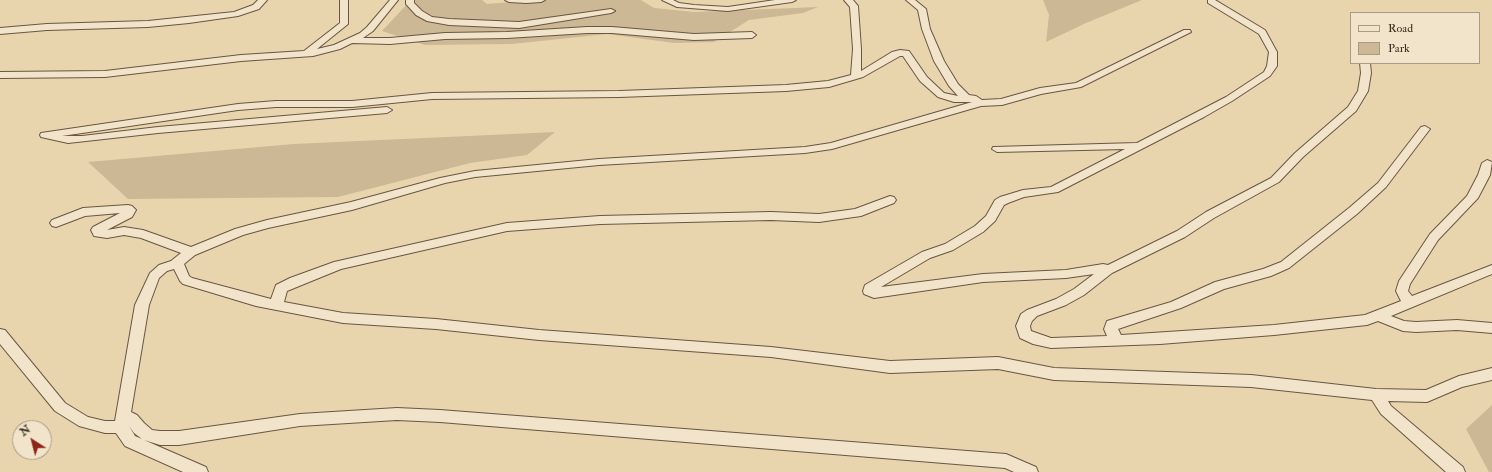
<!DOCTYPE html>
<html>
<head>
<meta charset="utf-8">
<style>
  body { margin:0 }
  #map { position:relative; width:1492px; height:472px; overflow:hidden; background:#e9d5ad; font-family:"IM FELL Double Pica",serif }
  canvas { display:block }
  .legend { position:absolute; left:1350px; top:12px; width:130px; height:52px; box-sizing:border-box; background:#f1e4ca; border:1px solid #a99a86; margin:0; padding:5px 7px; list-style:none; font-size:12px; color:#3e2b20 }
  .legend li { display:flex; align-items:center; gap:8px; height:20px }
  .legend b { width:20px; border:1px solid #a99a86 }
  .north { position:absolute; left:12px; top:420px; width:40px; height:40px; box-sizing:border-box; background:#f1e4ca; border:1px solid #a99a86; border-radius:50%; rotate:324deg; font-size:11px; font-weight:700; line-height:16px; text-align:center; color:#3e2b20 }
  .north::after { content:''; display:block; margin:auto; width:14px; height:18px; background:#8f2418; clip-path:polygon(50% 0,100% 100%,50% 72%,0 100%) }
</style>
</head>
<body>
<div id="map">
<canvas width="1492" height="472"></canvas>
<ul class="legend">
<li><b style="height:5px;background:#f1e4ca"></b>Road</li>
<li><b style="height:11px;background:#ccb895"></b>Park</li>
</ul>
<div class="north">N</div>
</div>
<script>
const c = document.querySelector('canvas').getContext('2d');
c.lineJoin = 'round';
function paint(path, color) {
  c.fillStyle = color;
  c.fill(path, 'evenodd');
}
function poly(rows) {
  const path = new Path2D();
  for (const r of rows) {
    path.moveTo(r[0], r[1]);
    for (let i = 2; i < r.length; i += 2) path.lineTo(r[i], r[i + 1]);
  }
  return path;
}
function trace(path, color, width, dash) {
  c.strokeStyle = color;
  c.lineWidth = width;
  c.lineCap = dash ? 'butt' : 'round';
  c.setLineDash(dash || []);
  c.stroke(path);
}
paint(poly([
  [411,0,482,0,487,4,535,0,641,0,654,8,694,12,818,7,803,13,749,20,714,42,674,43,607,34,512,44,425,45,382,31],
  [1043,0,1142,0,1086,23,1046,42,1049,15],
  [555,132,527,155,470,163,338,197,128,199,88,162,294,144],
  [1492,405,1492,472,1489,472,1466,429]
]), '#ccb895');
const street = poly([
  [258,0,267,0,259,9,238,16,189,23,148,27,47,30,0,34,0,28,47,24,148,21,234,12,253,5,258,0],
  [340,0,348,0,348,24,317,49,334,45,360,33,367,27,390,0,398,0,373,31,363,38,390,38,445,33,507,32,587,27,612,27,694,34,752,32,756,35,752,38,694,40,612,33,587,33,507,38,445,39,390,44,352,43,340,49,313,56,241,61,105,77,0,78,0,72,105,71,241,55,304,51,340,23,340,0],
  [406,0,414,0,414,3,422,11,432,17,449,19,519,22,611,9,615,11,611,13,519,28,449,25,427,21,416,15,406,4,406,0],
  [505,0,545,0,541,2,526,3,509,2,505,0],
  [662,0,673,0,679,3,694,5,728,7,775,0,796,0,792,2,728,11,677,7,662,0],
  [844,0,853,0,858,6,861,49,861,71,892,52,900,50,909,51,927,77,944,93,958,96,949,86,934,61,922,29,918,10,906,0,915,0,926,9,930,29,944,61,958,84,969,95,976,96,982,100,1001,99,1040,88,1076,83,1184,30,1190,30,1191,32,1081,87,1041,94,1002,105,981,106,832,149,805,153,599,165,475,177,445,183,352,210,268,228,243,235,195,255,184,264,189,276,192,278,271,299,276,285,290,278,334,262,507,223,600,216,771,212,819,214,855,209,890,196,894,197,896,200,894,203,861,216,819,222,771,220,600,224,507,231,341,269,287,291,284,302,343,313,436,319,539,330,771,347,890,361,998,357,1054,368,1251,375,1376,389,1426,390,1459,376,1492,368,1492,380,1462,387,1427,402,1388,401,1391,406,1463,467,1465,472,1446,472,1381,414,1372,400,1251,387,1054,380,998,369,890,373,771,357,539,340,436,329,343,323,256,306,183,284,180,281,174,269,167,271,159,278,149,305,131,412,137,415,144,423,152,430,160,431,179,431,300,414,397,408,440,410,1006,454,1036,467,1038,472,1014,472,1005,468,440,422,397,420,300,426,179,445,160,445,144,440,206,467,208,472,183,472,125,446,116,433,105,433,79,426,55,411,0,344,0,329,5,330,65,403,88,417,105,421,115,421,135,305,150,273,159,265,171,261,181,253,141,238,124,235,107,238,94,236,91,230,93,227,120,213,85,216,56,227,52,226,50,223,52,220,83,208,128,205,132,206,136,210,132,217,107,230,124,227,143,230,191,247,235,229,267,220,351,202,440,178,475,171,599,159,805,147,831,143,972,102,954,102,938,97,920,81,903,56,900,56,863,77,829,87,786,91,619,97,432,99,352,107,276,107,238,110,62,136,82,136,158,127,387,107,392,110,387,113,158,133,68,143,41,137,40,135,41,133,238,104,276,101,352,101,432,93,619,91,786,85,828,81,851,75,853,49,850,7,844,0],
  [129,426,134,433,142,439,135,436,129,426],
  [1208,0,1215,0,1265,30,1277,52,1277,66,1270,76,1232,101,1204,117,1058,192,1024,197,1008,203,1004,205,995,221,983,232,953,250,930,258,881,287,983,274,1066,270,1103,264,1108,265,1177,231,1206,212,1271,178,1295,153,1348,107,1358,91,1361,73,1360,63,1370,63,1371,73,1368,91,1356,111,1303,157,1279,182,1214,218,1185,237,1112,273,1084,295,1066,305,1037,316,1032,321,1030,326,1031,331,1051,338,1107,336,1104,329,1107,321,1171,302,1215,282,1263,269,1281,262,1349,208,1378,183,1421,127,1425,126,1430,129,1386,187,1357,214,1289,268,1271,276,1224,289,1181,308,1118,329,1121,335,1274,325,1365,315,1401,301,1396,291,1399,281,1430,234,1467,196,1478,175,1482,163,1487,160,1492,162,1490,175,1478,198,1438,240,1410,284,1408,291,1412,296,1492,265,1492,274,1391,316,1404,321,1416,322,1457,320,1492,323,1492,333,1457,330,1416,332,1403,331,1378,321,1367,325,1274,335,1160,344,1051,348,1033,344,1020,338,1016,326,1021,314,1027,310,1056,299,1074,289,1094,274,1066,278,983,282,874,298,864,294,863,291,865,285,922,252,945,244,975,226,986,216,995,200,1000,197,1023,190,1051,187,1125,149,997,152,992,149,993,147,1137,143,1226,97,1264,72,1267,66,1269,52,1259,34,1208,3,1208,0]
]);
trace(street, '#695643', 2);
paint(street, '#f1e4ca');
</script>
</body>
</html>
